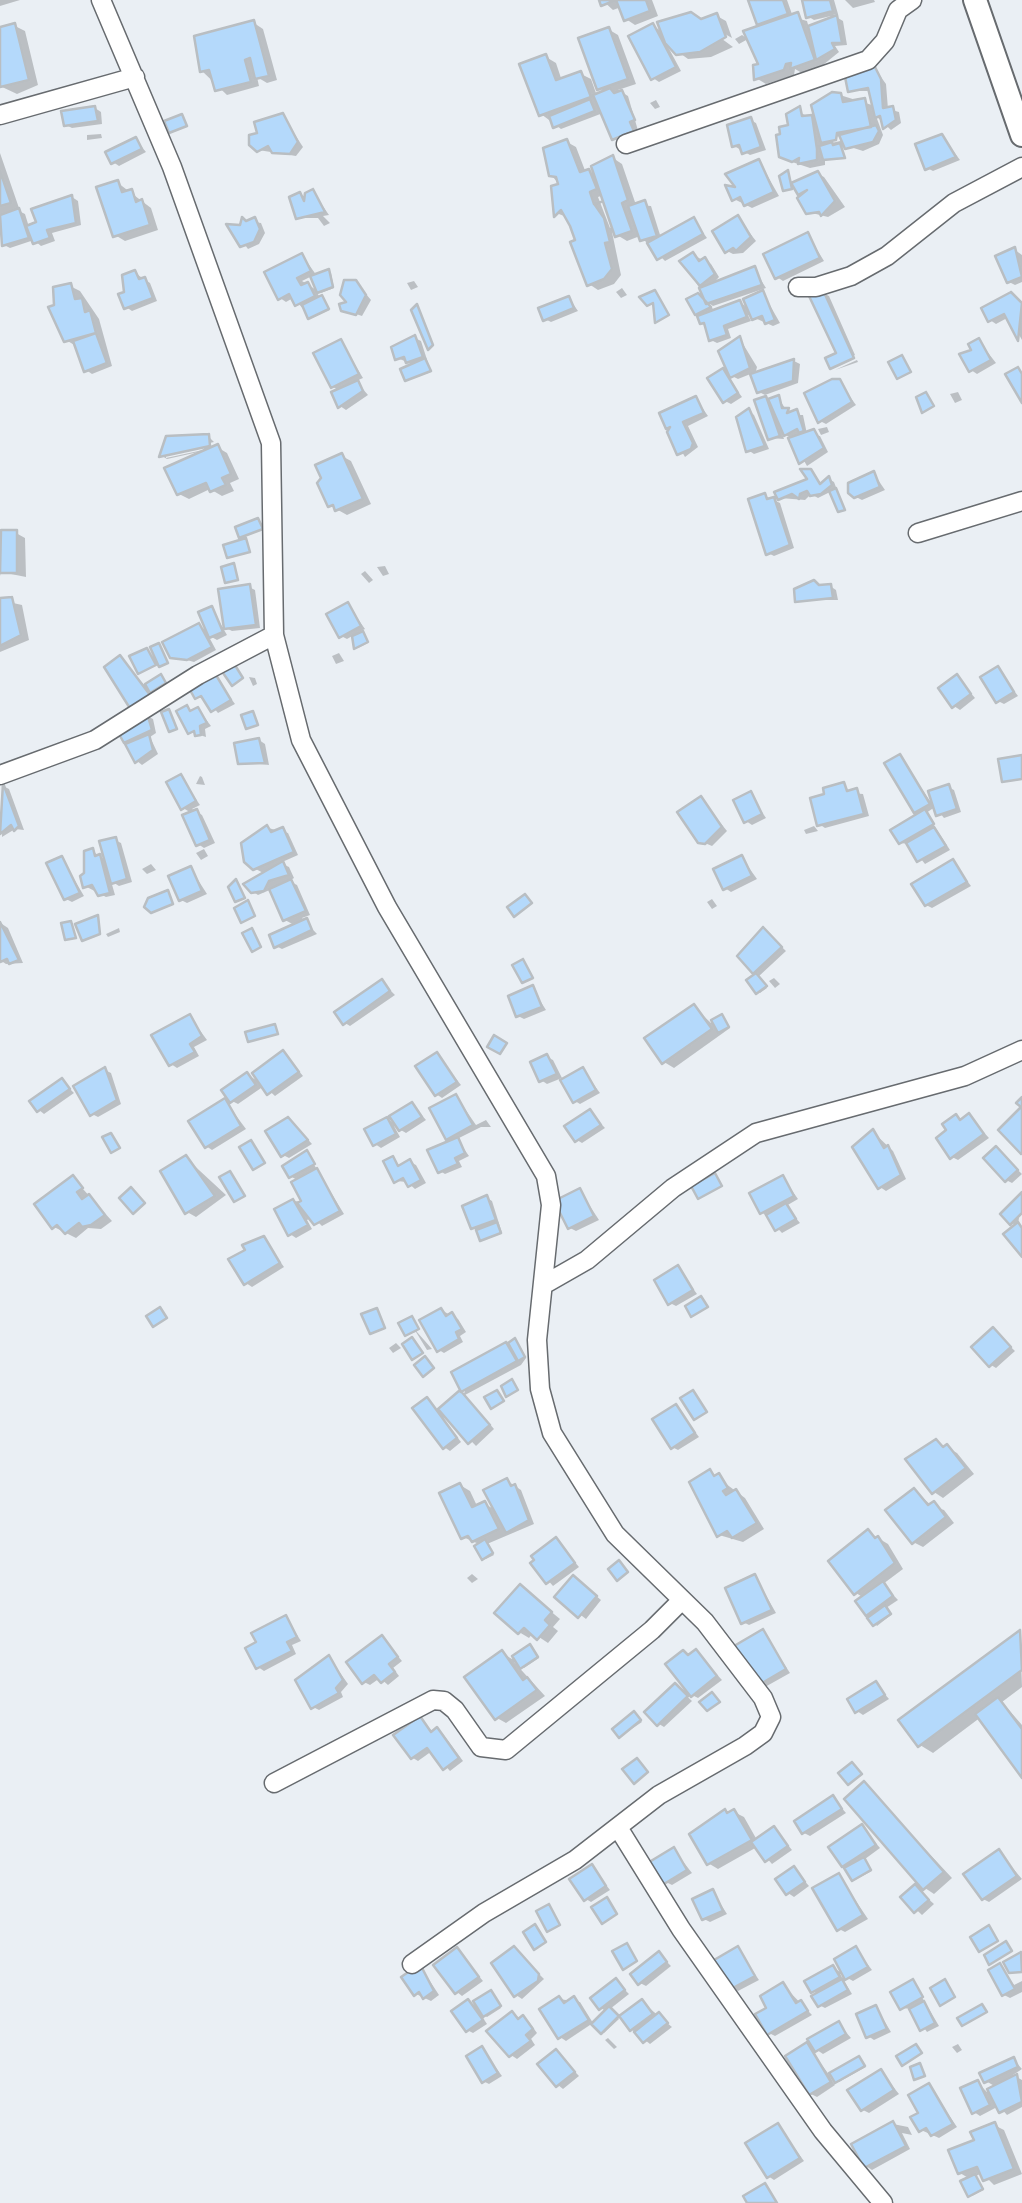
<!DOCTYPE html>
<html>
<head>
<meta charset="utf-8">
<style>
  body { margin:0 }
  canvas { display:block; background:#eaeff4 }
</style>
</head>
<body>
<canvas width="1022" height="2203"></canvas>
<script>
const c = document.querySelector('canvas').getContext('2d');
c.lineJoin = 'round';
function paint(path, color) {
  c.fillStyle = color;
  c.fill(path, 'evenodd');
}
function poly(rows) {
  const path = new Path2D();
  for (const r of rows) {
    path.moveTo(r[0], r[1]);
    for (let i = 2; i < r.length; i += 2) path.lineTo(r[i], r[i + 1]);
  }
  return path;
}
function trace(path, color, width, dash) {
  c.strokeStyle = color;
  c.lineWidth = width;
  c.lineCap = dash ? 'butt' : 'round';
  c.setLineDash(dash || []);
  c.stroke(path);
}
paint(poly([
  [0,0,20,0,0,6],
  [602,0,652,0,658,16,635,25,626,19,621,7,613,10],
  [751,0,787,0,793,17,807,21,809,28,832,20,831,16,814,20,809,17,804,0,834,0,838,14,833,15,843,21,847,45,835,46,839,52,823,65,802,73,795,69,794,75,766,84,756,78,764,27,759,23],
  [845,0,874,0,875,2,853,8],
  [717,16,726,21,732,38,716,29,714,33,733,47,711,57,688,59,666,43,681,71,659,82,653,78,653,26,663,32],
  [254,23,263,29,277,80,267,83,257,77,259,86,227,95,202,71],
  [15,26,25,31,38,85,17,94,0,86,0,29],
  [608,29,618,35,636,84,618,90,628,96,639,134,620,142,603,113,561,129,541,114,546,57,556,63,562,81,581,74,591,79,597,96,606,92,599,88],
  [742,35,748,39,739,44,735,39],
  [873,66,886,84,888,109,899,112,901,123,891,130,876,116,883,135,879,144,863,151,841,144,845,158,825,160,825,165,810,168,792,162,794,110,818,121,840,95,875,106,872,91,850,91],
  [848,134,849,139,827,144,827,139],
  [656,100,660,107,655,109,650,103],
  [95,108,101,112,102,124,72,128,66,125],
  [282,115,303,147,296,156,258,150],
  [750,120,756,123,766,150,750,155,734,146],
  [101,134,102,138,87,140,87,135],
  [942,136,960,160,933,171,927,168],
  [136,140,146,152,119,166,113,162],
  [567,142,576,147,586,173,598,177,613,158,622,164,636,205,651,206,661,238,694,220,707,238,665,261,640,236,627,241,612,232,621,275,614,284,598,290,589,284,567,217,556,213,561,186,551,175],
  [604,195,614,226,610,228,598,197],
  [0,153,19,208,15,209,25,214,29,227,72,197,78,201,81,225,52,233,55,241,41,246,34,240,10,248,4,245,0,232],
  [759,161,779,196,752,208,734,199],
  [788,173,792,185,818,174,824,177,845,207,828,217,808,212,804,196,783,180],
  [118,183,151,208,158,230,125,241,115,235],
  [313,192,329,215,323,216,330,223,324,226,318,218,298,218,300,194,307,199],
  [738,218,756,241,743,253,733,254,727,251],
  [243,220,261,223,265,233,259,244,248,249,230,225,239,226],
  [808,235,824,261,783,281,777,277],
  [1015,250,1022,255,1022,282,1015,285,1009,282],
  [302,255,317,276,331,273,334,288,321,293,315,290,329,310,312,318,293,298,286,302,280,298],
  [312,276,318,291,302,281],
  [693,255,711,264,719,277,712,285,754,269,766,288,713,306,701,298,706,308,713,308,708,314,740,303,750,308,763,293,780,323,773,326,748,315,751,321,728,329,731,338,717,343,711,340,707,325,696,314,698,295,707,300,683,262],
  [135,273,150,283,157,301,132,311,126,307,127,293],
  [414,281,418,287,411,290,407,283],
  [356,282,371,300,362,316,344,310],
  [70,286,80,291,99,319,112,366,92,374,86,370,76,346,66,340,56,306],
  [622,288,627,295,621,298,616,292],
  [823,293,829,296,855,355,832,366,839,355],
  [569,298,578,311,551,322,545,319],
  [1017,299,1022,304,1022,340,1009,317,996,324,990,320],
  [415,338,421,341,431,372,409,380,415,365,397,358],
  [740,339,757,367,755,375,794,361,800,364,798,383,765,395,759,392,753,373,738,379,732,376],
  [979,341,996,363,977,374,971,370],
  [341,342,363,378,356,381,368,395,346,410,340,406,340,391,333,387],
  [857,360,858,362,835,370],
  [723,371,742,397,731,404,725,401],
  [839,382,856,405,826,424,820,421],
  [958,392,962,400,955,403,950,394],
  [778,398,790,415,803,415,807,434,820,436,828,452,807,466,791,438,782,433,784,439,770,438,757,402],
  [696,399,708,416,688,426,698,447,685,457,668,428],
  [749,411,754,415,769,449,754,454,748,450],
  [827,427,829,432,821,435,818,429],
  [208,436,214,442,166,453,166,458,217,447,227,453,239,479,230,483,234,491,222,496,210,489,189,499,179,494,168,469,203,451,167,459,162,456,168,438],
  [342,456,351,461,371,504,347,515,329,505,324,479],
  [810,471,823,485,829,479,834,482,845,511,840,510,832,491,818,498,811,494,805,500,780,498,811,480],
  [874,474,885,490,862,500,856,497],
  [765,496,780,503,794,548,774,556,768,553],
  [16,533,25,538,26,577,1,572,0,576,0,539],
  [385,566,389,574,383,576,377,567],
  [365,571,373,580,369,583,361,574],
  [830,586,836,590,838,600,798,600],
  [249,587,255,590,260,628,232,631,226,628],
  [0,600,22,605,29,640,0,652],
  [348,605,365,629,359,632,368,643,358,648,354,635,347,639,341,636],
  [212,609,227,635,217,640,208,635,216,650,194,662,172,656,199,626,209,632],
  [339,653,344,661,336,664,332,656],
  [120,658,146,687,161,677,167,684,151,694,138,711],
  [998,669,1018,696,1004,704,998,701],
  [957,677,975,698,960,710,954,706],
  [216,678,235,704,218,713,206,699,197,697],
  [255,678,257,684,253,686,249,677],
  [198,709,211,726,205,729,206,737,190,732,180,713],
  [147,716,153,719,156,733,150,737,158,754,142,765,137,761,139,748,126,741],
  [259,740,265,744,269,765,241,762],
  [900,757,932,804,948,787,954,790,961,812,944,818,935,807,926,813,950,850,925,864,909,844,900,843,921,815,916,812],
  [200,776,202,777,205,785,196,784],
  [181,777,200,805,192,809,202,815,215,843,204,848,198,844,193,814,183,808],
  [844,785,851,793,863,794,869,816,825,828,819,824],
  [3,786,9,789,24,830,15,829,2,837],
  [750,794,766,818,752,825,746,821],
  [701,799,727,831,712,846,700,841],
  [814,826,818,831,806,834,804,830],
  [268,828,288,833,298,855,280,863,289,867,294,878,289,881,297,885,310,915,302,918,317,934,282,949,276,946,296,926,285,920,272,889,258,895,252,891,265,874,254,868],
  [115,840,121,843,132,882,119,886,111,881,115,895,106,897,85,886,83,861,92,851,107,861],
  [204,849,208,856,201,860,196,853],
  [742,858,757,879,731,892,725,888],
  [62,859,84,896,72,902,66,899],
  [953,862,971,886,932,908,926,905],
  [151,864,156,870,147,874,142,869],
  [191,869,207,894,187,903,181,900],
  [712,899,717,906,712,909,707,902],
  [2,924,8,928,23,963,6,964,0,960],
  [119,928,120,932,108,937,106,934],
  [764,930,786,951,758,977,767,988,760,993,749,981,758,974,755,972],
  [774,978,780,984,775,988,769,981],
  [382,982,395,995,350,1026,345,1023],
  [532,988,546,1010,524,1019,518,1016],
  [694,1007,711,1023,724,1018,730,1028,674,1068,664,1062],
  [190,1017,207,1040,194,1047,199,1056,177,1068,171,1064],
  [284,1053,303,1076,275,1096,264,1086,238,1104,232,1101,247,1075,262,1083],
  [437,1055,461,1085,442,1098,436,1094],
  [547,1057,553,1060,562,1078,547,1084,541,1080],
  [105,1070,111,1073,121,1104,98,1117,92,1114],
  [583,1070,600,1093,580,1104,575,1101],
  [62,1081,74,1093,44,1114,39,1110],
  [456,1096,476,1125,486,1120,491,1127,481,1127,457,1139,469,1156,459,1161,462,1167,445,1174,440,1171,454,1141,448,1138],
  [225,1101,246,1129,212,1150,206,1146],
  [413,1105,426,1120,406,1133,394,1126,400,1137,381,1148,375,1144,387,1119,399,1126],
  [590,1112,605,1128,582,1143,577,1140],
  [969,1116,989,1138,958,1160,952,1157,949,1131,956,1117,963,1121],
  [294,1124,312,1144,289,1158,283,1155],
  [873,1132,893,1151,906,1179,886,1191,880,1187],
  [996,1149,1022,1174,1012,1183,1006,1180],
  [307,1153,344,1214,322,1226,313,1217,307,1220,312,1229,296,1238,290,1234,293,1201,305,1202,299,1181,290,1176],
  [186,1158,226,1195,196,1217,187,1212],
  [392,1159,401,1167,410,1162,416,1165,426,1183,415,1189,407,1182,396,1181],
  [73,1178,112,1221,101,1229,88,1228,76,1238,54,1227],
  [783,1178,798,1199,786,1206,800,1223,782,1233,762,1212],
  [580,1191,599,1220,576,1231,570,1228],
  [1022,1196,1018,1225,1022,1228,1022,1253,1017,1226,1012,1223],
  [487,1198,492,1201,502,1233,484,1240,473,1227],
  [264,1239,284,1267,252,1287,246,1283],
  [678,1268,697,1294,676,1306,670,1303],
  [441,1310,458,1319,466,1332,460,1336,463,1342,444,1353,439,1350],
  [412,1319,417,1332,432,1349,427,1350,416,1332,407,1334],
  [993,1330,1015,1351,996,1368,991,1365],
  [515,1341,526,1358,521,1365,465,1395,494,1429,476,1446,446,1415,443,1418,461,1442,450,1451,444,1447,427,1400,439,1412,465,1392,454,1373],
  [396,1343,401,1348,393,1353,389,1348],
  [676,1407,699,1437,678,1450,672,1447],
  [936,1442,957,1453,974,1474,943,1498,934,1492],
  [710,1472,745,1498,764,1529,743,1542,719,1535],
  [506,1480,521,1490,534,1524,487,1544,494,1555,486,1559,481,1545,463,1537,460,1485,470,1491,478,1508,485,1504,497,1511],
  [915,1491,932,1506,944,1510,954,1523,923,1547,913,1542],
  [868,1532,888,1544,903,1569,883,1584,898,1600,886,1608,891,1615,877,1626,867,1614,864,1598,856,1593],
  [556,1540,579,1567,553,1586,532,1562],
  [472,1574,478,1579,472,1583,467,1578],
  [755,1576,776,1613,749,1625,743,1622],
  [579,1581,601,1600,586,1619,557,1597],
  [521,1587,560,1619,553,1627,558,1631,548,1643,533,1633,529,1638,519,1632],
  [286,1618,301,1641,292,1645,296,1654,264,1671,258,1667],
  [763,1632,790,1673,765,1687,759,1684],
  [1020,1633,1022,1687,1002,1702,1022,1725,1022,1774,981,1717,933,1753,920,1745,902,1721],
  [382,1638,402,1661,393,1668,399,1676,388,1685,380,1678,370,1685,364,1682],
  [530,1647,539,1658,524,1668,514,1662,545,1696,506,1723,497,1718,502,1653,512,1659],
  [696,1652,722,1680,698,1698,692,1695,690,1656],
  [329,1657,348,1684,341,1692,343,1697,319,1710,313,1707,311,1667],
  [876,1684,889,1699,863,1715,857,1711],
  [676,1686,692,1701,664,1727,659,1724],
  [636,1715,642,1722,621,1736],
  [420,1719,434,1733,443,1734,463,1761,450,1771,432,1751,418,1761,413,1758],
  [864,1784,952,1878,934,1894,925,1888],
  [833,1798,846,1813,810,1836,804,1833],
  [734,1812,744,1817,757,1840,774,1828,792,1850,772,1864,757,1847,718,1869,708,1863],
  [862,1827,880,1848,865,1859,872,1871,855,1880,844,1866],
  [674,1850,692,1873,672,1885,666,1882],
  [999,1852,1022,1879,989,1902,983,1899],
  [592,1867,610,1890,591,1902,586,1899],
  [794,1869,809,1886,794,1897,788,1893],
  [839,1876,868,1919,845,1932,839,1929],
  [915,1887,934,1904,922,1915,903,1897],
  [713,1892,727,1914,710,1922,704,1919],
  [514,1949,544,1979,522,1999,516,1995],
  [738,1949,759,1980,738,1991,732,1988],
  [856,1949,872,1970,853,1981,840,1974,852,1994,825,2008,819,2005,819,1995,813,1991,833,1968,846,1975],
  [457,1950,483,1981,462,1996,457,1992],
  [659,1954,671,1966,646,1986,640,1983],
  [420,1966,439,1995,431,2001,416,1994],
  [1000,1966,1014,1985,1022,1981,1022,1992,1010,1998,1004,1995],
  [616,1981,629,1994,610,2009,619,2019,604,2033,607,2012,601,2008],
  [913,1982,939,2026,927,2032,911,2009,902,2008],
  [783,1985,812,2015,775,2036,769,2033],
  [493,1994,501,2008,487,2017,479,2012,487,2024,473,2033,467,2030,469,2002,481,2009],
  [559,1999,580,2002,593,2023,566,2041,560,2037],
  [642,2002,672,2027,650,2044,631,2029],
  [876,2007,891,2032,874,2040,868,2036],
  [512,2014,529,2022,537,2033,531,2039,535,2045,517,2059,511,2055],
  [839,2024,851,2038,823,2054,817,2050],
  [608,2038,617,2047,614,2049,605,2040],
  [958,2044,962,2050,957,2053,952,2047],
  [807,2045,830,2076,859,2059,866,2067,839,2082,830,2077,835,2085,817,2097,811,2094],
  [482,2049,502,2076,489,2084,483,2081],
  [556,2052,579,2076,563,2089,558,2085],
  [1014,2060,1022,2069,1013,2075,1022,2080,1022,2107,1007,2115,999,2106,980,2116,974,2112,978,2083,987,2092,996,2087,986,2081],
  [881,2072,899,2094,869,2113,863,2110],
  [929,2086,957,2127,939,2138,921,2130],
  [893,2124,908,2127,912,2135,902,2133,910,2149,872,2170,866,2166],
  [994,2125,1004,2130,1022,2174,994,2185,982,2173,976,2176,984,2190,972,2196,970,2179,960,2173,977,2142],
  [778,2126,804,2161,774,2180,768,2176]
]), '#0003');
const building = poly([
  [599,0,646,0,650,11,624,21,616,0,601,6,599,0],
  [748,0,783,0,788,14,757,25,748,0],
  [802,0,830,0,833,11,806,18,802,0],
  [691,12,701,19,717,13,726,37,700,52,676,55,665,43,657,22,691,12],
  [798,12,815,60,790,69,791,63,786,64,784,70,754,80,753,65,758,64,743,31,798,12],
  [837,15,842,43,832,43,835,49,816,60,808,26,837,15],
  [254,20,269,76,255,79,250,58,245,60,251,82,215,91,209,70,200,72,194,36,254,20],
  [15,23,29,80,0,87,0,27,15,23],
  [653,23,676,67,651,80,628,36,653,23],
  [609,27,628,79,597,90,578,38,609,27],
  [546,54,556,80,581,71,591,97,539,116,519,64,546,54],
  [873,63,881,79,883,108,893,106,896,120,883,129,880,116,875,118,868,88,848,92,845,77,873,63],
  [610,88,614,93,622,90,635,120,630,122,634,131,612,140,593,95,610,88],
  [832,92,841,93,843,102,865,98,871,127,837,133,836,140,821,143,811,105,832,92],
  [590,99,595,111,553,128,549,116,590,99],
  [95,106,98,121,64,126,61,111,95,106],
  [800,106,802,116,812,115,817,149,817,160,798,164,799,158,792,162,779,157,776,135,780,134,779,127,788,125,786,114,800,106],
  [283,113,298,142,290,154,272,153,268,146,257,152,249,145,249,135,257,133,254,122,283,113],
  [182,114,187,126,169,133,164,121,182,114],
  [751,117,761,147,742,154,739,145,732,147,727,125,751,117],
  [876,125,879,131,873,142,845,149,839,135,876,125],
  [942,134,956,157,925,170,915,144,942,134],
  [136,137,142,149,111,164,105,152,136,137],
  [567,139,580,172,589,169,597,189,590,192,594,204,601,202,595,205,604,218,610,242,605,243,612,269,604,279,587,286,570,242,575,240,570,226,561,210,554,217,551,186,558,184,556,177,549,176,543,148,567,139],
  [832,142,833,145,840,143,845,158,823,160,819,146,832,142],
  [613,155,628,200,622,203,632,231,615,237,591,166,613,155],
  [759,159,774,192,744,206,740,197,732,201,725,185,735,187,725,174,759,159],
  [788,170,792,189,783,191,779,176,788,170],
  [0,171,11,203,0,206,0,171],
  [818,171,835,201,821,216,819,212,806,214,797,198,807,190,798,195,791,183,818,171],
  [118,180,122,192,132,189,136,202,142,199,150,225,113,237,96,187,118,180],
  [313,189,325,212,296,219,289,197,300,192,304,201,305,193,313,189],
  [72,195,76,223,47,230,50,238,33,244,26,226,36,222,31,209,72,195],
  [645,200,657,236,640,241,628,206,645,200],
  [19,208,29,238,2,246,0,215,19,208],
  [738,215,751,237,736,251,733,248,725,253,712,231,738,215],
  [242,217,246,221,255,217,260,229,254,242,240,247,226,224,240,225,242,217],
  [694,217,703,234,657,260,647,243,694,217],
  [808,232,820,258,775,279,763,254,808,232],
  [1015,247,1022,277,1007,283,995,256,1015,247],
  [693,252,699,261,705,257,715,274,700,286,679,261,693,252],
  [302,253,311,271,297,278,301,285,308,282,315,296,295,306,289,294,278,300,264,272,302,253],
  [755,266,762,285,706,304,699,288,755,266],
  [329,269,333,287,317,293,310,276,329,269],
  [135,270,139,279,145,277,153,298,124,309,118,294,124,292,122,275,135,270],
  [344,280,356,280,366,295,356,315,341,311,339,304,346,302,340,295,344,280],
  [71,283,75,299,82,298,85,312,90,310,96,333,64,342,48,307,54,305,53,287,71,283],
  [655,290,669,315,655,323,653,303,647,306,639,297,655,290],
  [763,290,775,320,765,324,762,316,752,320,743,299,763,290],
  [823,290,854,358,830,369,825,358,836,353,809,296,823,290],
  [1011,292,1022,303,1018,341,1004,314,988,322,981,308,1011,292],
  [698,293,711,307,695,315,686,299,698,293],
  [322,295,329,309,308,319,302,305,322,295],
  [569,296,574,308,543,321,538,308,569,296],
  [740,300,747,317,724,326,727,335,709,341,704,323,700,324,697,316,740,300],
  [417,304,433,345,428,350,411,310,417,304],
  [96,333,107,363,84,372,73,341,96,333],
  [415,335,423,357,406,363,404,357,395,360,391,347,415,335],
  [740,336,750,368,730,378,718,351,740,336],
  [979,338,991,360,969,372,959,354,971,350,968,344,979,338],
  [341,339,359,374,331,388,313,353,341,339],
  [902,355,911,372,897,379,888,362,902,355],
  [425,358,431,371,405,381,400,369,425,358],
  [794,359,793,381,757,393,750,374,794,359],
  [1018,367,1022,374,1022,403,1005,374,1018,367],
  [723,368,738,393,723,403,707,378,723,368],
  [832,379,840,379,852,402,818,423,804,393,832,379],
  [358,380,363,391,338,408,331,392,358,380],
  [926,392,934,406,922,413,916,397,926,392],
  [779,395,782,408,789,408,787,413,797,409,804,431,799,433,797,429,784,436,768,399,779,395],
  [696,396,704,413,683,422,693,443,691,449,677,455,667,432,670,427,666,429,659,413,696,396],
  [766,396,780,436,768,440,754,400,766,396],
  [749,408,765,446,746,452,736,417,749,408],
  [814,429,824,448,799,464,788,438,814,429],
  [209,434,210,446,159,457,166,436,209,434],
  [218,444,231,474,222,478,226,485,210,492,206,483,177,495,164,468,218,444],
  [342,453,363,499,335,511,333,505,328,507,317,483,321,478,315,465,342,453],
  [800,469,811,469,820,484,829,476,832,485,821,494,810,496,807,491,800,494,799,499,792,494,778,500,774,492,807,479,800,469],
  [874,471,880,487,854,498,848,493,848,483,874,471],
  [836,488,845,510,838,512,829,491,836,488],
  [765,493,767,499,774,497,790,545,766,555,748,499,765,493],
  [258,518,263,529,239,538,235,527,258,518],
  [1,530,17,530,17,573,0,573,1,530],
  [246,538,250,552,227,558,223,545,246,538],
  [234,563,238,580,225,583,221,567,234,563],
  [814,580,819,585,831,584,833,598,795,602,794,589,814,580],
  [250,584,256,625,224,629,218,589,250,584],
  [12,597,21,635,0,646,0,598,12,597],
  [348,602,361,626,339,638,326,614,348,602],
  [212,606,223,632,209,638,198,612,212,606],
  [199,623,212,647,187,660,170,658,162,642,199,623],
  [363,631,368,642,354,649,352,636,363,631],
  [159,643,168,663,159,667,150,647,159,643],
  [147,648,156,665,138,674,129,656,147,648],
  [120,655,150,695,131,710,104,667,120,655],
  [233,662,243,678,232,686,221,670,233,662],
  [998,666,1014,692,996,703,980,677,998,666],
  [161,674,166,683,150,693,145,684,161,674],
  [957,674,971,694,952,708,938,688,957,674],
  [216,675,231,700,211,712,201,696,195,699,190,690,216,675],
  [187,705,190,711,198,707,207,723,200,726,201,735,195,736,194,731,188,734,176,711,187,705],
  [169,709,177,729,169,732,161,712,169,709],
  [253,711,258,725,246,729,241,715,253,711],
  [147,713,152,730,124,743,119,734,147,713],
  [149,734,153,750,135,763,125,744,149,734],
  [259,738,265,763,238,764,234,743,259,738],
  [900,754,930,804,914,813,884,763,900,754],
  [1022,755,1022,779,1002,782,998,759,1022,755],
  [181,774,196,801,181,810,166,782,181,774],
  [844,782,847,791,857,788,864,814,817,826,810,798,824,794,823,788,844,782],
  [3,783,19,826,14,831,11,825,0,834,3,783],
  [949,784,957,809,936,816,928,791,949,784],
  [751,791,762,814,744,823,733,800,751,791],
  [701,796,722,827,705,844,698,843,677,812,701,796],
  [197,809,210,840,196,846,182,815,197,809],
  [925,809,934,824,899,844,890,830,925,809],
  [267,825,271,832,283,827,294,852,253,870,244,862,241,843,267,825],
  [934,827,946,846,917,862,906,843,934,827],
  [116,837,127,879,111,884,99,841,116,837],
  [93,848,95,856,100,854,110,893,98,896,92,885,83,888,80,876,84,873,84,851,93,848],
  [742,855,752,876,723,890,713,869,742,855],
  [62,856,80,893,64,900,46,863,62,856],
  [953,859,967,882,925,906,911,884,953,859],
  [283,861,289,875,269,881,264,891,251,893,243,884,283,861],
  [191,866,202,891,179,901,168,876,191,866],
  [236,879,245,898,235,902,228,887,236,879],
  [291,879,306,911,283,921,269,889,291,879],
  [168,890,173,904,151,913,144,907,148,898,168,890],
  [525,894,532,903,514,917,507,907,525,894],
  [248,900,255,916,241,923,234,908,248,900],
  [98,915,100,934,82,941,75,924,98,915],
  [307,918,312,930,274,948,269,935,307,918],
  [71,921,76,938,65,940,61,923,71,921],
  [0,922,19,960,9,964,7,959,0,962,0,922],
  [763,927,782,947,753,974,737,956,763,927],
  [252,928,261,947,252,952,242,933,252,928],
  [523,959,533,978,522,983,512,965,523,959],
  [756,973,767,986,756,994,746,980,756,973],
  [382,979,390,991,343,1025,334,1012,382,979],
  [533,985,542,1007,516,1017,508,996,533,985],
  [694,1004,712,1029,662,1064,644,1038,694,1004],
  [190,1014,202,1036,190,1044,195,1052,169,1066,151,1035,190,1014],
  [722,1014,729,1027,718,1033,711,1020,722,1014],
  [275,1024,278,1034,248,1042,245,1032,275,1024],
  [494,1035,507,1043,500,1054,487,1047,494,1035],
  [283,1050,299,1072,267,1095,252,1073,283,1050],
  [437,1052,457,1082,435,1096,415,1066,437,1052],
  [547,1054,557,1074,539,1082,530,1062,547,1054],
  [105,1067,117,1100,90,1116,73,1086,105,1067],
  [583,1067,596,1090,573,1103,560,1080,583,1067],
  [247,1072,256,1085,230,1103,221,1090,247,1072],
  [62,1078,70,1089,37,1112,29,1101,62,1078],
  [456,1094,473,1125,446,1140,429,1108,456,1094],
  [1022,1097,1022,1153,1021,1154,998,1130,1021,1107,1016,1103,1022,1097],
  [225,1098,241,1126,205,1148,188,1121,225,1098],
  [412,1102,422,1117,399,1131,389,1116,412,1102],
  [590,1109,601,1125,575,1142,564,1126,590,1109],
  [969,1113,984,1134,950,1159,936,1138,946,1130,942,1124,956,1114,960,1120,969,1113],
  [288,1117,308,1140,281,1157,265,1131,288,1117],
  [387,1117,396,1134,373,1146,364,1129,387,1117],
  [873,1129,884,1148,888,1145,901,1175,878,1189,852,1147,873,1129],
  [111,1133,120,1148,111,1153,102,1137,111,1133],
  [458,1137,465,1153,455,1158,458,1164,438,1173,427,1150,458,1137],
  [251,1140,265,1163,253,1170,239,1147,251,1140],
  [996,1146,1018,1170,1005,1182,983,1158,996,1146],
  [307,1150,315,1164,289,1178,282,1166,307,1150],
  [186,1155,215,1196,185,1214,160,1171,186,1155],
  [393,1156,398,1166,410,1159,421,1180,408,1187,403,1178,394,1183,383,1161,393,1156],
  [317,1168,340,1211,314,1225,297,1203,301,1201,291,1182,317,1168],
  [230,1171,245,1196,234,1202,219,1177,230,1171],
  [715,1173,722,1186,698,1199,691,1186,715,1173],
  [73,1175,83,1188,77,1192,82,1199,89,1194,105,1215,91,1225,82,1227,79,1223,65,1234,57,1225,52,1229,34,1204,73,1175],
  [783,1175,794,1196,760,1214,749,1193,783,1175],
  [131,1187,145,1203,133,1214,119,1198,131,1187],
  [580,1188,594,1216,568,1229,554,1201,580,1188],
  [1022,1192,1022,1213,1010,1225,1000,1214,1022,1192],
  [487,1195,496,1220,471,1229,462,1206,487,1195],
  [293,1199,308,1225,288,1236,274,1209,293,1199],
  [786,1203,796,1219,775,1231,766,1215,786,1203],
  [497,1222,501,1233,480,1241,476,1230,497,1222],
  [1018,1222,1022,1228,1022,1257,1003,1234,1018,1222],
  [264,1236,280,1263,244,1285,228,1259,245,1250,242,1245,264,1236],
  [678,1265,693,1290,668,1305,654,1280,678,1265],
  [701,1296,708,1307,691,1317,685,1306,701,1296],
  [160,1307,167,1318,153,1327,146,1316,160,1307],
  [377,1308,385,1328,370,1334,361,1314,377,1308],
  [441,1308,446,1316,452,1312,462,1329,456,1332,459,1339,437,1352,419,1320,441,1308],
  [412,1316,419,1329,405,1336,398,1323,412,1316],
  [993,1327,1011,1347,989,1367,971,1347,993,1327],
  [412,1337,423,1353,412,1360,402,1344,412,1337],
  [515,1338,525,1357,518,1361,508,1343,515,1338],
  [506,1342,517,1361,461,1392,451,1372,506,1342],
  [425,1356,434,1368,423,1377,414,1365,425,1356],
  [512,1379,518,1390,506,1397,501,1386,512,1379],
  [460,1390,490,1425,468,1444,438,1409,460,1390],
  [497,1390,504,1401,491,1409,484,1397,497,1390],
  [693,1390,707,1412,694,1420,680,1398,693,1390],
  [427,1397,457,1438,443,1449,412,1408,427,1397],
  [676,1404,695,1433,671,1449,652,1419,676,1404],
  [936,1439,943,1447,947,1444,966,1468,932,1494,905,1459,936,1439],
  [710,1469,714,1476,719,1473,728,1488,723,1491,726,1495,736,1489,757,1523,732,1538,727,1531,717,1537,689,1482,710,1469],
  [507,1478,511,1486,515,1484,529,1520,506,1533,483,1490,507,1478],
  [460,1483,472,1507,485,1501,499,1529,472,1542,468,1536,461,1539,439,1493,460,1483],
  [914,1488,928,1505,934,1501,946,1517,912,1544,885,1510,914,1488],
  [868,1529,875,1538,878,1536,895,1563,854,1595,828,1561,868,1529],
  [556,1537,575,1563,546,1584,530,1563,534,1560,531,1556,556,1537],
  [485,1539,493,1553,482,1560,474,1546,485,1539],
  [619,1560,628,1572,617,1581,608,1569,619,1560],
  [755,1574,772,1610,741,1624,725,1588,755,1574],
  [573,1575,597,1596,578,1618,554,1597,573,1575],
  [883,1581,893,1596,866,1616,855,1601,883,1581],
  [520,1584,552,1612,545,1620,550,1625,537,1640,524,1628,518,1634,494,1613,520,1584],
  [885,1605,891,1614,873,1626,867,1618,885,1605],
  [286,1615,297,1637,287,1642,292,1651,256,1669,245,1648,256,1642,251,1633,286,1615],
  [763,1629,786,1669,757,1686,734,1646,763,1629],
  [1020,1630,1022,1670,918,1747,898,1720,1020,1630],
  [382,1635,398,1657,389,1664,395,1672,381,1683,374,1675,362,1684,346,1662,382,1635],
  [530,1644,538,1657,520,1669,512,1656,530,1644],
  [696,1649,717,1676,691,1697,665,1664,683,1650,688,1655,696,1649],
  [502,1650,523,1680,527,1677,537,1690,495,1720,464,1677,502,1650],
  [329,1655,343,1680,336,1688,339,1693,311,1709,295,1680,329,1655],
  [876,1681,885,1695,855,1713,847,1699,876,1681],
  [675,1683,688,1696,657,1726,644,1712,675,1683],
  [712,1692,720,1702,707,1711,699,1702,712,1692],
  [998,1697,1022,1729,1022,1778,975,1714,998,1697],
  [634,1711,641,1720,619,1738,612,1729,634,1711],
  [420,1716,431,1732,437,1727,459,1758,443,1770,427,1748,411,1759,393,1735,420,1716],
  [637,1758,648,1772,634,1784,622,1769,637,1758],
  [852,1762,862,1774,848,1785,838,1773,852,1762],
  [864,1781,944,1872,923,1890,844,1799,864,1781],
  [833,1795,842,1809,802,1834,794,1821,833,1795],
  [725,1809,727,1813,734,1809,752,1840,707,1865,689,1834,725,1809],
  [862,1824,876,1845,842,1867,828,1847,862,1824],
  [774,1826,788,1846,765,1862,751,1842,774,1826],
  [674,1847,687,1870,664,1884,646,1864,674,1847],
  [999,1849,1017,1876,982,1900,963,1874,999,1849],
  [864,1857,871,1870,852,1881,844,1868,864,1857],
  [592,1864,606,1886,584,1901,569,1879,592,1864],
  [794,1866,805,1882,786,1895,775,1879,794,1866],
  [839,1873,863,1915,837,1931,812,1888,839,1873],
  [915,1884,929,1900,914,1913,900,1897,915,1884],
  [713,1889,723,1911,702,1920,692,1899,713,1889],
  [607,1897,617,1914,602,1924,591,1907,607,1897],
  [549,1904,560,1925,547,1932,536,1911,549,1904],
  [535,1924,546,1942,534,1950,523,1932,535,1924],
  [989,1925,998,1941,979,1952,970,1937,989,1925],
  [1006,1941,1012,1951,989,1965,984,1955,1006,1941],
  [627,1943,637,1961,623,1970,612,1951,627,1943],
  [514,1946,539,1974,538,1981,514,1997,491,1963,514,1946],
  [738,1946,755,1976,731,1989,714,1960,738,1946],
  [856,1946,868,1967,845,1980,834,1959,856,1946],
  [457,1947,479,1977,455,1994,433,1965,457,1947],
  [659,1951,667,1962,638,1985,630,1974,659,1951],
  [1021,1952,1022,1972,1009,1973,1003,1962,1021,1952],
  [1000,1963,1015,1989,1002,1996,988,1970,1000,1963],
  [420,1964,434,1991,423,1999,419,1992,414,1996,401,1977,420,1964],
  [833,1965,840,1977,811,1993,804,1981,833,1965],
  [616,1978,625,1990,599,2010,590,1998,616,1978],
  [842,1979,848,1990,818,2007,811,1996,842,1979],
  [913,1979,923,1997,900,2010,890,1992,913,1979],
  [945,1979,955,1997,940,2006,930,1988,945,1979],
  [783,1982,796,2003,801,2000,808,2011,767,2035,755,2014,766,2008,760,1996,783,1982],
  [491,1990,501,2006,483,2017,473,2001,491,1990],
  [559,1996,564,2003,574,1996,589,2020,558,2039,539,2009,559,1996],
  [468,1999,483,2020,466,2032,451,2011,468,1999],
  [642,1999,653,2014,630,2031,619,2016,642,1999],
  [924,2001,935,2023,920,2031,909,2009,924,2001],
  [982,2004,987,2012,962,2026,957,2018,982,2004],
  [876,2005,887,2029,866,2038,856,2014,876,2005],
  [609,2006,619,2016,601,2034,591,2024,609,2006],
  [512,2011,518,2019,523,2015,533,2029,526,2035,531,2041,509,2057,486,2031,512,2011],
  [659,2012,668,2023,643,2043,634,2032,659,2012],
  [839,2021,846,2034,815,2052,807,2039,839,2021],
  [807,2042,831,2082,809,2095,785,2056,807,2042],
  [916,2044,922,2053,902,2066,896,2056,916,2044],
  [482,2046,498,2073,482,2083,466,2056,482,2046],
  [556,2049,575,2072,556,2087,537,2064,556,2049],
  [859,2056,865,2066,835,2083,829,2073,859,2056],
  [1014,2057,1018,2067,984,2083,979,2073,1014,2057],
  [920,2063,925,2076,914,2080,910,2067,920,2063],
  [881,2069,894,2090,861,2111,847,2090,881,2069],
  [1017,2074,1022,2102,999,2113,987,2089,1017,2074],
  [978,2080,990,2105,972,2114,960,2088,978,2080],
  [929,2083,953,2124,931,2136,926,2128,919,2132,910,2117,918,2113,908,2095,929,2083],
  [893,2121,906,2146,864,2168,851,2144,893,2121],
  [995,2122,1014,2169,983,2181,977,2167,958,2174,948,2150,974,2140,970,2132,995,2122],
  [778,2123,800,2158,767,2178,745,2143,778,2123],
  [975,2174,983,2189,968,2197,960,2181,975,2174],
  [765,2183,777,2203,747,2203,743,2196,765,2183]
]);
paint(building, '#b4d9fb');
trace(building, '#b9bec2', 2.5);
const minor = poly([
  [101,0,172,167,271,443,274,635,301,740,387,907,546,1176,551,1205,537,1340,540,1389,552,1433,615,1534,705,1622,763,1698,771,1717,763,1733,745,1746,659,1795,575,1860,484,1913,412,1964],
  [0,115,135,77],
  [626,144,868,60,885,41,898,10,912,0],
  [798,287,816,287,851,276,887,256,954,203,1022,167],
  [918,533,1022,501],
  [0,775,95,740,198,675,274,635],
  [545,1284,587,1260,673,1188,756,1133,965,1076,1022,1050],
  [274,1783,433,1700,444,1701,455,1710,481,1747,506,1750,652,1630,682,1600],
  [619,1829,681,1929,823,2131,883,2203]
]);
const tertiary = poly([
  [975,0,1022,135]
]);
trace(minor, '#676b6f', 21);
trace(tertiary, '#676b6f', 26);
trace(minor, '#fff', 18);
trace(tertiary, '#fff', 22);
</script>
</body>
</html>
